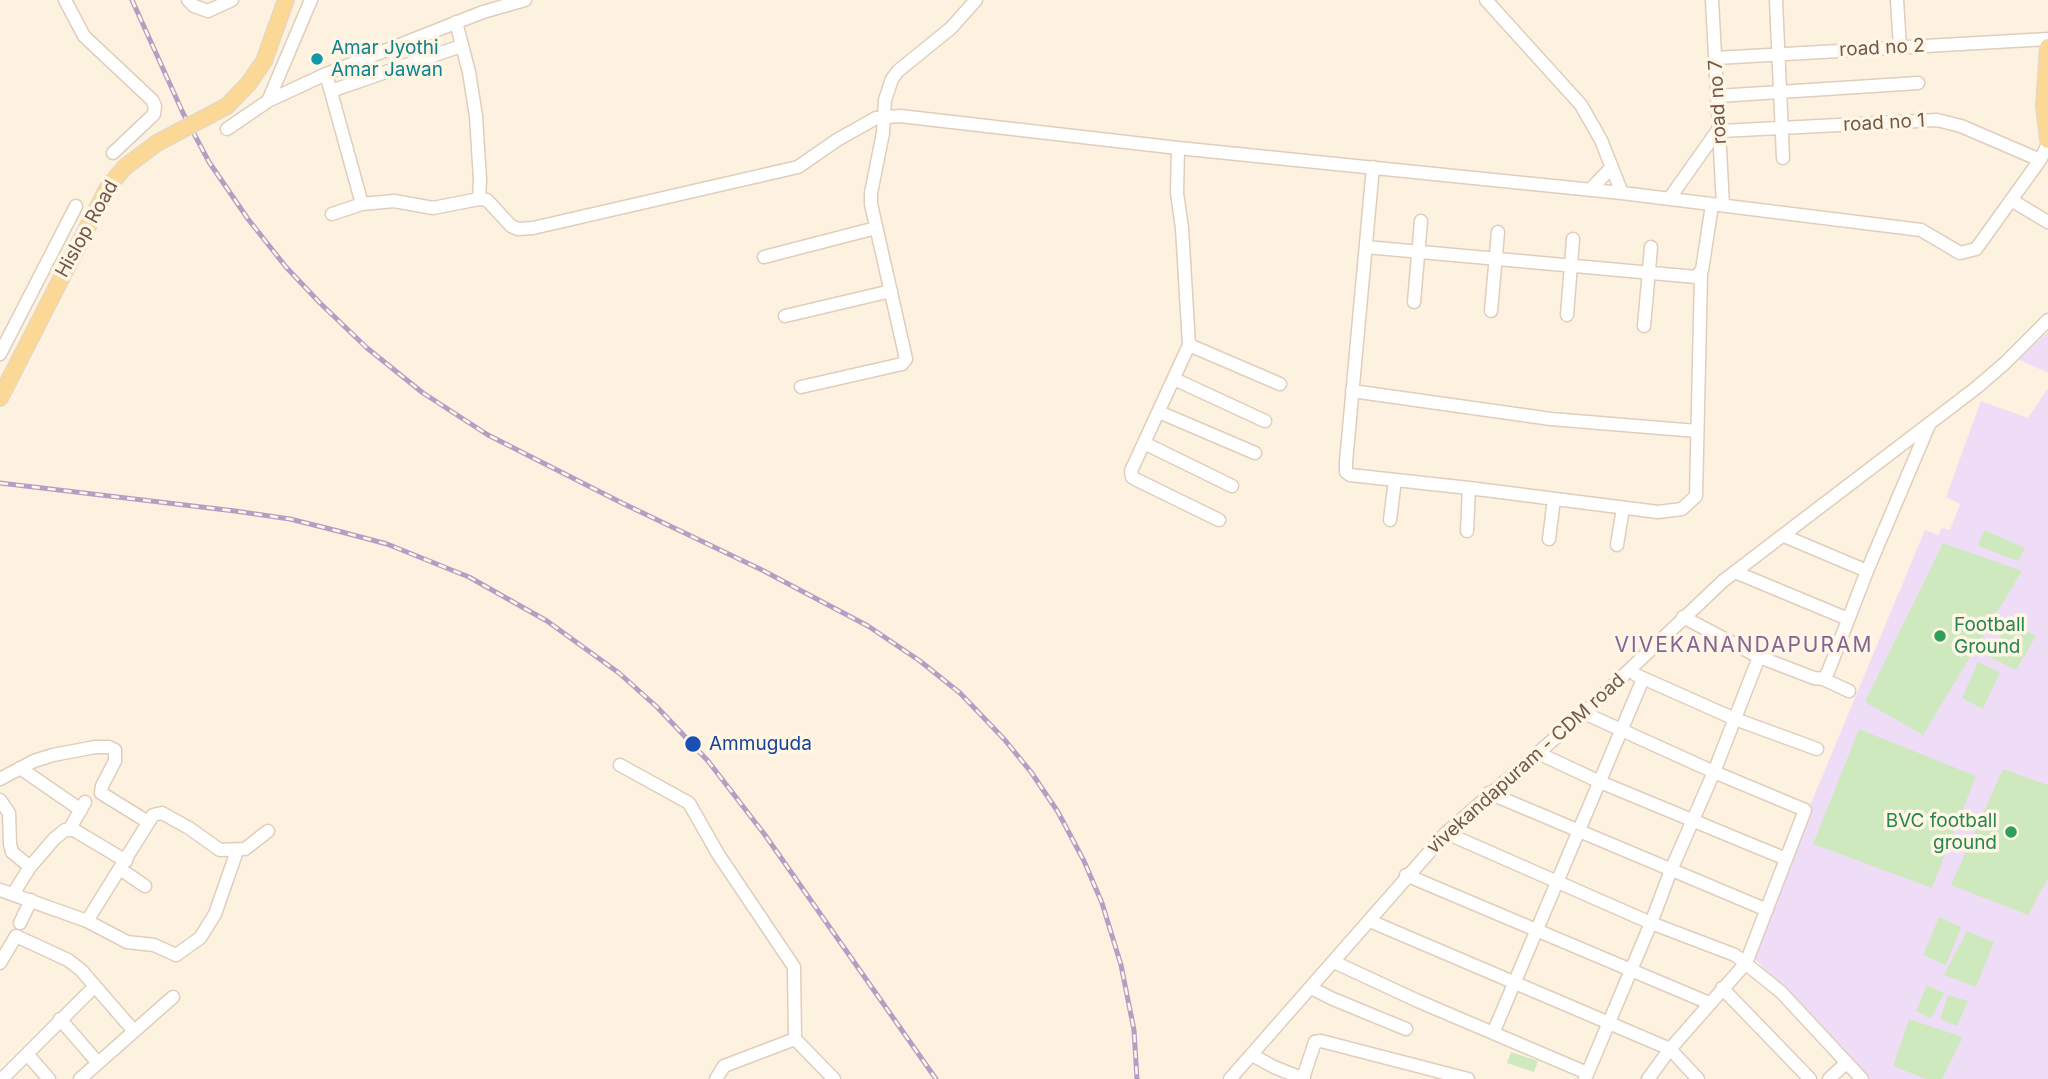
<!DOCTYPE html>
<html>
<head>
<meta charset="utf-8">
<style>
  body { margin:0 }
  canvas { display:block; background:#fcf2df }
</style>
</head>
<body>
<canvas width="2048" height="1079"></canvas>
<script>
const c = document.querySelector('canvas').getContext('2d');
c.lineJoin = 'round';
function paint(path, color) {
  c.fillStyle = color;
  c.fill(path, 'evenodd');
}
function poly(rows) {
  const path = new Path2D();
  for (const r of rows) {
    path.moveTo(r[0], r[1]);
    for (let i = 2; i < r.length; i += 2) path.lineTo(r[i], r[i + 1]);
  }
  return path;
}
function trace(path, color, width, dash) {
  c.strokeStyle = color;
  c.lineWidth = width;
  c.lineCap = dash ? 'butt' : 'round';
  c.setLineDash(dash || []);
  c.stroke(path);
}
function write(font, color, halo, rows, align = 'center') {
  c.font = font + ' Inter,sans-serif';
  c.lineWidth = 7;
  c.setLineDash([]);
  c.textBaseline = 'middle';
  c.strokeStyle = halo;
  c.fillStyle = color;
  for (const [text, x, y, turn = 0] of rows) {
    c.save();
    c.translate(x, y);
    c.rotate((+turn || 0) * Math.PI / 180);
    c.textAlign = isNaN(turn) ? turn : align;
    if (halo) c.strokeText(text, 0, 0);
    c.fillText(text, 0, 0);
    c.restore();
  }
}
paint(poly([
  [2048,332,2048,373,2018,359],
  [2048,388,2048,1079,1869,1079,1754,958,1812,801,1925,530,1938,535,1942,528,1950,530,1960,504,1946,497,1981,401,2028,418]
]), '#efddf8');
paint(poly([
  [1984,530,2025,548,2018,561,1978,546],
  [1943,543,2022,571,1923,735,1865,702],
  [2009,622,2036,636,2016,670,1988,656],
  [1978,662,2000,672,1983,709,1962,698],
  [1859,729,1976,776,1932,888,1813,844],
  [2003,769,2048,785,2048,878,2028,915,1951,885],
  [1939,917,1961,927,1946,965,1923,955],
  [1967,931,1994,942,1976,987,1944,975],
  [1927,985,1944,993,1931,1018,1916,1011],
  [1948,995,1968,1001,1957,1026,1940,1019],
  [1909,1019,1963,1037,1942,1079,1926,1079,1893,1066],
  [1511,1052,1538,1061,1534,1072,1507,1063]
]), '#cfe9be');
const minor = poly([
  [65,0,84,36,152,100,155,106,154,114,150,118,113,153],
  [188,0,194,6,208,11,232,0],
  [1486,0,1581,105,1601,140,1622,193],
  [1712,0,1723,205],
  [1776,0,1783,158],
  [1897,0,1900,47],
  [456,22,469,72,476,116,480,180,479,199],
  [1716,58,2048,39],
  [326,74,362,204,332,214],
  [331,91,461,46],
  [1718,96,1918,83],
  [268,101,311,0],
  [227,129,268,101,326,74,483,12,525,0],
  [1721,131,1937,120,1961,126,2040,160],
  [1178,148,1177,193,1182,228,1189,345,1131,471,1132,477,1137,480,1219,520],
  [1373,167,1346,462,1346,472,1350,475,1469,488,1658,512,1682,509,1696,496,1701,274],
  [1590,190,1612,167],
  [1669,199,1720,127],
  [2011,200,2048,222],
  [362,204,394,201,433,208,479,199,487,200,511,226,518,229,533,228,798,167,837,140,876,118,900,116,1178,148,1622,193,1921,230,1960,253,1976,249,2040,160,2048,144],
  [1366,247,1696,277,1702,270,1712,205],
  [764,257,876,228],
  [1414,302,1421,221],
  [1491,311,1498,232],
  [1567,315,1573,239],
  [785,316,891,291],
  [1644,326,1651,247],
  [1189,345,1280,384],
  [0,354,76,206],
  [1174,379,1265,421],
  [801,387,902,364,906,359,871,204,871,193,883,133,885,100,892,79,898,71,951,28,976,0],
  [1352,391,1551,419,1697,431],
  [1159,412,1255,453],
  [1144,443,1232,486],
  [1390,520,1395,480],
  [1467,531,1469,488],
  [1784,536,1867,571],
  [1549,539,1554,499],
  [1617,545,1623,508],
  [1735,572,1848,619],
  [1683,617,1759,657,1814,678,1823,679,1849,691],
  [1636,675,1735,719,1817,749],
  [1823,679,1828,672,1867,571,1929,425],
  [1584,713,1714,772,1805,810,1746,963,1670,1049,1648,1079],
  [1538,753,1600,782,1786,859],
  [620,765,689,803,718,854,794,967,795,1039,834,1079],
  [20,768,81,810],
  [0,779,34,761,53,755,95,747,109,747,115,750,115,761,102,786,101,793,148,822],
  [1489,793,1767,910],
  [0,800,9,813,10,844,12,852,30,867],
  [69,830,85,802],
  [1446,833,1651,923,1735,955,1781,992,1862,1079],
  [120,869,145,886],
  [1406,875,1709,1003],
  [0,890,87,921,127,942,154,945,176,955,200,938,215,914,237,851],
  [13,894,30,867,54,839,65,830,74,830,126,861],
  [87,921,153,815,162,813,189,828,220,850,245,849,268,831],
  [1370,921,1670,1049,1698,1079],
  [20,923,31,900],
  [1334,962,1418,1001,1587,1073],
  [0,963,16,936,68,960,81,970,133,1030],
  [1311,988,1333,999,1406,1029],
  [1722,988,1810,1079],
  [60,1019,98,1063],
  [1494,1031,1643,679],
  [27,1054,49,1079],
  [1252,1055,1274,1067,1304,1079],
  [1303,1078,1315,1042,1321,1041,1468,1079],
  [2,1079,95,986],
  [80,1079,173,997],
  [716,1079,724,1066,795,1039],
  [1230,1079,1446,833,1584,713,1723,581,1976,388,2005,363,2048,320],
  [1585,1079,1651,923,1671,870,1714,772,1759,657],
  [1829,1079,1846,1063]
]);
const major = poly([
  [2048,47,2044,106,2048,140],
  [227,106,249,83,264,61,286,0],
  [0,398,108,187,125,167,157,143]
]);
trace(minor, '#e0cebc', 15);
trace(major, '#ddd7d3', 18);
trace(minor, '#fff', 12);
trace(major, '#fcd897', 16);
const rail = poly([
  [132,0,183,113,209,162,248,219,286,267,320,303,367,348,423,393,488,435,622,503,762,570,868,626,920,661,960,693,1004,739,1031,772,1058,812,1084,861,1102,903,1121,965,1134,1030,1137,1079],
  [0,483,235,511,290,519,338,531,387,544,469,577,547,621,619,673,657,707,708,761,765,835,936,1079]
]);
trace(rail, '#b49fc4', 5);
trace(rail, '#fff6e6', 2.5, [8]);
const majorBridge = poly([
  [157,143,227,106]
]);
trace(majorBridge, '#ddd7d3', 18, []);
trace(majorBridge, '#fcd897', 16);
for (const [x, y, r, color] of [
  [317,59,7,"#0f9aa8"],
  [1940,636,7,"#2e9e5b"],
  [693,744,9,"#1a4fb4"],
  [2011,832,7,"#2e9e5b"]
]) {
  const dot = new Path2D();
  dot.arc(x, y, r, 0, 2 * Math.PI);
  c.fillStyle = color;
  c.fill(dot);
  trace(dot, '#fff6e6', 2.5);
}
write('19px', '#0d838f', '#fff6e6', [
  ["Amar Jyothi",331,48],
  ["Amar Jawan",331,70]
], 'left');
write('19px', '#725747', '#fff6e6', [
  ["road no 2",1882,48,-3],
  ["road no 7",1718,102,-93],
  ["road no 1",1884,123,-3],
  ["Hislop Road",87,229,-61],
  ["vivekandapuram - CDM road",1526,764,-42]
]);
write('19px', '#27864d', '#fff6e6', [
  ["Football",1954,625],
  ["Ground",1954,647],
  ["BVC football",1997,821,"right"],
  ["ground",1997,843,"right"]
], 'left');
write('19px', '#164399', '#fff6e6', [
  ["Ammuguda",709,744]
], 'left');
c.letterSpacing = '2px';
write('21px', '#866396', '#fff6e6', [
  ["VIVEKANANDAPURAM",1744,646]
]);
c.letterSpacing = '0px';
</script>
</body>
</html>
